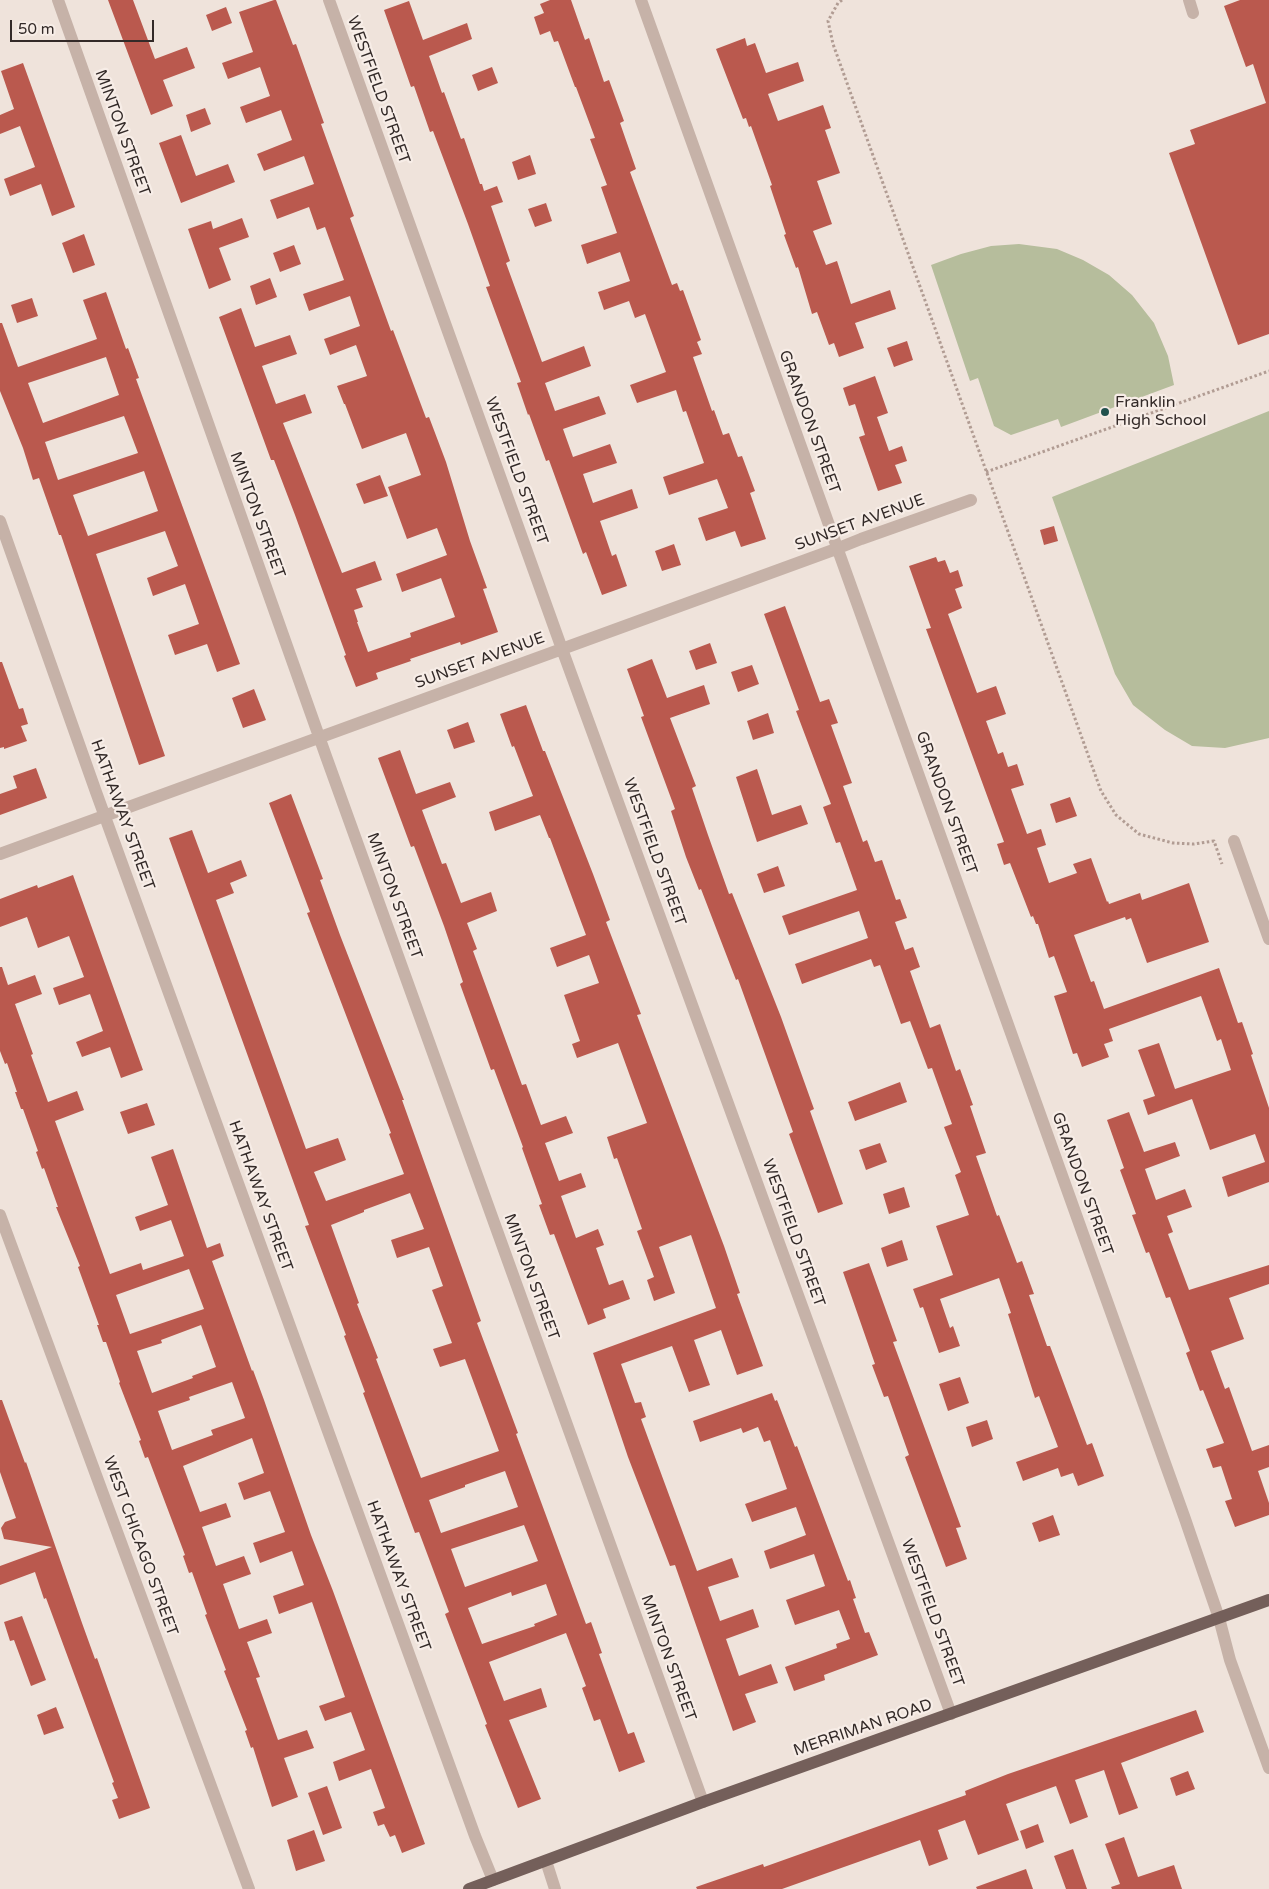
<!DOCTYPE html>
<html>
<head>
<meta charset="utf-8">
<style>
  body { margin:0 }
  #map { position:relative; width:1269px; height:1889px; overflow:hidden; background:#efe3db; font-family:"Varela Round",sans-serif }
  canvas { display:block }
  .scale { position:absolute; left:10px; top:20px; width:144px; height:22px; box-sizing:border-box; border:2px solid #332a28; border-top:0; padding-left:6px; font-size:15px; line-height:18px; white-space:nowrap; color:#332a28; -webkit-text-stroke:4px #f7ede7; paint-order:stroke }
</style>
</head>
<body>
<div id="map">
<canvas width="1269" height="1889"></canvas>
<div class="scale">50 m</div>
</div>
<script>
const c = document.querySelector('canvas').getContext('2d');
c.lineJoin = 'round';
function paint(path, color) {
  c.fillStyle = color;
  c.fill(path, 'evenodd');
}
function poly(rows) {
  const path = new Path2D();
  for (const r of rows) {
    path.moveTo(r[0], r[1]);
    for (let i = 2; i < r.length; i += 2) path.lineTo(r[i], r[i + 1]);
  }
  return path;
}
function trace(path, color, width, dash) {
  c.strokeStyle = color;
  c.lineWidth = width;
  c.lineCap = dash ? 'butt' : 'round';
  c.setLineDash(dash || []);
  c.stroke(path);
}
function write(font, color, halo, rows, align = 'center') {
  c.font = font + ' "Varela Round",sans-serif';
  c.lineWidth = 4.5;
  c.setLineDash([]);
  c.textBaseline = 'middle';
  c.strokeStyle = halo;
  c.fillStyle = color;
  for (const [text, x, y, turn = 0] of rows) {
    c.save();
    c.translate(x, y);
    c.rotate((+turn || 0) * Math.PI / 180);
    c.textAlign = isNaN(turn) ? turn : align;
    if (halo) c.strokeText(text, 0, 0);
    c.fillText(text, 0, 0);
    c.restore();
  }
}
paint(poly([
  [1019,244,1057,249,1083,260,1109,275,1132,295,1154,323,1168,356,1174,385,1061,427,1058,419,1011,435,994,426,978,378,970,381,931,265,961,254,991,246],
  [1269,411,1269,738,1225,748,1192,746,1165,730,1133,705,1115,674,1052,497]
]), '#b6bd9c');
paint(poly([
  [108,0,133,0,155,59,187,47,195,68,163,80,173,106,151,115],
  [274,0,276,0,293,45,296,44,324,123,321,124,354,216,350,218,391,331,393,330,426,418,429,417,446,462,470,541,487,588,483,589,498,632,461,645,460,642,410,659,411,661,376,673,378,679,356,687,344,656,346,655,295,515,274,460,271,460,219,317,241,308,255,347,290,335,297,354,262,366,276,404,305,394,312,413,283,423,342,573,375,561,382,580,356,589,363,607,354,610,358,622,357,622,368,652,411,637,410,633,455,617,441,578,402,592,396,574,447,555,437,528,407,539,388,487,421,475,406,433,362,449,345,404,344,404,337,386,367,376,356,345,330,355,324,339,360,326,350,296,309,311,303,294,344,280,325,227,317,230,309,207,277,219,270,200,314,184,304,156,264,171,257,154,292,140,281,110,246,123,240,107,270,96,260,67,228,79,222,63,253,52,239,12],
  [550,0,571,0,585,40,589,38,604,82,609,80,624,121,620,123,636,169,630,172,672,285,677,283,680,291,683,290,701,340,697,342,702,354,693,357,712,411,714,410,723,435,729,433,738,457,742,456,755,491,750,493,766,539,741,547,735,531,706,541,698,518,728,508,717,479,669,495,663,477,704,463,686,411,683,412,676,390,637,403,630,385,666,372,645,314,635,318,629,301,604,310,598,292,630,281,620,252,587,264,581,245,617,233,601,187,607,185,590,139,595,138,576,87,575,87,558,41,554,42,550,31,540,35,534,17,544,13,540,4],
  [1240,0,1269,0,1269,334,1238,345,1169,153,1195,144,1190,130,1266,103,1253,64,1246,67,1224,6],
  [409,1,423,40,467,23,472,39,429,56,442,93,444,92,461,139,464,138,480,184,482,184,484,191,497,186,503,202,491,206,510,261,506,263,542,362,584,346,591,366,545,383,555,411,599,396,606,414,563,429,573,457,610,444,617,463,583,474,593,503,632,489,638,508,600,521,612,556,616,554,627,586,602,595,586,552,583,554,549,460,546,461,529,414,528,415,517,383,521,382,486,287,490,286,468,224,433,131,430,132,414,86,411,87,384,10],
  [226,7,232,23,212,31,206,15],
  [745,38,747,46,755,43,766,73,798,62,804,81,768,94,778,121,823,105,831,128,825,130,840,173,817,181,832,224,813,231,826,265,837,261,851,304,890,290,896,309,855,323,864,348,839,357,834,343,829,345,817,312,812,314,798,267,796,268,784,235,786,234,770,186,772,185,751,126,749,127,746,118,743,119,716,49],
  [23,63,75,207,52,216,41,184,10,196,4,179,35,167,20,126,0,134,0,115,14,109,1,71],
  [492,67,498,83,478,91,472,75],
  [205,108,211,124,191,132,186,115],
  [181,135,196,176,228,164,235,182,181,203,159,143],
  [530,155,536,174,518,180,512,162],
  [546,203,552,221,535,227,528,209],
  [242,218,249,237,219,248,231,280,209,289,188,229,211,221,213,229],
  [84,234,95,265,73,273,62,243],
  [294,245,301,264,280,272,273,253],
  [270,278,277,297,256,305,250,286],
  [106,292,126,349,128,348,139,378,136,379,240,664,217,672,207,644,175,655,168,635,199,624,185,584,153,596,147,578,178,566,165,531,96,554,165,756,139,765,61,535,59,535,39,478,33,480,23,448,0,391,0,323,2,323,18,367,97,339,83,300],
  [106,357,119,395,43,423,28,383],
  [124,416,138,453,58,480,45,442],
  [144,471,158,511,88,536,73,495],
  [32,298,38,316,17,323,11,305],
  [907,341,913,360,894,367,887,348],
  [875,376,888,413,877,417,889,451,902,446,907,461,895,465,902,483,878,491,859,437,865,435,855,404,849,406,843,388],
  [380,475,388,496,364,504,356,484],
  [1054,526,1058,541,1044,545,1040,530],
  [674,544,681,565,662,571,655,551],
  [936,557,938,562,945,560,950,573,958,570,963,586,955,589,962,608,948,614,977,693,996,686,1006,714,986,721,998,754,1003,752,1008,767,1017,764,1024,785,1011,789,1027,834,1041,829,1046,845,1037,848,1049,883,1077,873,1073,864,1091,858,1107,902,1108,901,1109,904,1140,893,1142,900,1189,883,1209,942,1147,963,1131,918,1126,920,1125,917,1074,935,1091,982,1094,981,1104,1009,1219,968,1238,1023,1242,1022,1253,1054,1251,1055,1269,1108,1269,1182,1228,1197,1222,1177,1265,1162,1255,1134,1210,1150,1192,1099,1148,1115,1143,1100,1155,1096,1138,1050,1159,1043,1175,1089,1231,1070,1221,1039,1217,1041,1201,996,1109,1029,1113,1041,1104,1044,1109,1057,1082,1067,1077,1053,1073,1054,1054,996,1067,992,1054,956,1049,958,1038,924,1036,924,1033,916,1031,917,1010,863,1004,865,997,844,1004,842,926,629,931,628,909,566],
  [785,606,820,702,829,699,838,723,831,725,852,783,843,786,863,842,867,840,875,862,882,860,896,900,900,899,907,918,895,922,905,950,913,947,920,967,910,971,930,1028,940,1024,956,1071,960,1069,973,1105,970,1106,986,1153,976,1156,997,1216,999,1215,1017,1263,1022,1261,1034,1294,1029,1295,1047,1346,1050,1346,1087,1445,1092,1443,1104,1476,1078,1486,1073,1473,1061,1477,1058,1468,1023,1481,1016,1462,1058,1447,1039,1396,1035,1398,1008,1314,1011,1313,999,1278,940,1299,950,1328,953,1326,960,1346,939,1353,923,1307,920,1308,913,1289,953,1275,936,1226,969,1215,955,1175,961,1172,944,1127,952,1124,932,1068,928,1069,910,1021,901,1024,880,965,874,967,871,959,802,984,795,964,868,938,859,911,789,935,782,916,857,890,840,842,836,843,823,807,831,804,796,711,799,710,764,614],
  [710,643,717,663,696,670,689,651],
  [652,659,667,698,704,685,710,704,670,718,696,786,692,788,708,835,729,894,732,893,781,1017,814,1109,810,1111,843,1204,818,1213,789,1134,793,1132,738,979,736,980,701,889,699,890,686,857,671,811,675,809,641,717,644,716,627,669],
  [0,662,2,662,19,709,23,708,28,724,21,726,27,741,4,749,4,747,0,748],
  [752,665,759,684,738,692,731,672],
  [254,689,266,720,243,728,232,698],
  [526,705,543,751,545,751,593,874,610,920,606,922,641,1014,637,1015,724,1246,740,1293,737,1294,763,1366,737,1375,721,1330,694,1340,710,1385,689,1392,672,1346,621,1364,635,1403,641,1402,646,1417,641,1419,697,1571,732,1558,739,1577,708,1587,720,1621,753,1609,759,1627,726,1639,739,1676,771,1664,778,1683,745,1694,756,1722,733,1731,675,1565,670,1566,628,1457,593,1353,716,1308,691,1235,659,1247,675,1293,654,1301,647,1280,654,1277,637,1231,642,1229,617,1158,614,1159,607,1137,647,1123,618,1043,577,1058,572,1044,580,1041,564,995,599,983,589,955,557,967,550,948,586,935,550,838,549,838,540,815,495,831,489,812,533,796,514,746,512,747,500,714],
  [768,713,774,733,753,740,747,721],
  [468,722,475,742,454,749,447,730],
  [400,750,416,794,450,782,456,797,422,810,442,864,446,863,461,903,491,892,497,911,467,923,477,949,473,951,522,1085,526,1084,541,1125,566,1116,573,1133,545,1143,559,1181,581,1173,586,1187,561,1196,576,1238,598,1229,604,1245,596,1248,609,1285,623,1280,630,1299,603,1309,606,1318,588,1325,554,1234,550,1235,539,1205,542,1204,522,1148,523,1147,494,1069,491,1070,460,984,463,982,444,926,414,846,411,847,378,758],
  [36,768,47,798,0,815,0,794,17,788,13,776],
  [757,769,772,815,801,805,808,824,757,842,736,777],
  [291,794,323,879,320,880,340,935,404,1100,402,1100,481,1321,477,1323,518,1433,516,1434,586,1624,591,1622,602,1653,599,1654,628,1734,634,1732,645,1762,619,1772,600,1719,594,1721,582,1688,586,1686,566,1633,489,1662,504,1701,541,1688,547,1707,509,1720,541,1799,518,1808,485,1725,487,1724,445,1614,449,1612,419,1532,415,1533,363,1393,365,1392,344,1336,346,1335,305,1226,309,1225,169,838,192,830,208,873,241,860,247,876,230,883,234,893,216,900,306,1149,338,1138,346,1160,314,1172,326,1201,404,1174,389,1134,391,1133,307,913,310,912,269,803],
  [410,1193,424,1229,391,1240,397,1258,429,1247,443,1286,432,1290,452,1343,433,1349,440,1367,465,1359,499,1451,421,1478,376,1359,378,1358,357,1304,359,1303,331,1225,364,1212,364,1210],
  [505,1471,518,1507,441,1533,429,1500,465,1487,465,1485],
  [524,1525,538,1561,465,1587,451,1549],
  [546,1584,557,1615,534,1624,535,1626,482,1644,468,1608,511,1592,512,1596],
  [1070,797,1077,816,1056,823,1050,804],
  [778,866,785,886,764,893,757,874],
  [73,875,143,1070,121,1078,110,1047,82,1057,76,1042,103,1031,90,994,59,1005,53,988,84,977,69,936,38,948,27,917,0,927,0,899,37,885,38,888],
  [0,967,2,967,8,985,35,975,42,994,15,1004,33,1054,31,1055,48,1102,77,1091,84,1110,55,1121,110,1274,141,1263,143,1270,184,1256,171,1220,140,1231,135,1217,168,1205,151,1157,173,1149,207,1248,220,1243,224,1256,212,1261,252,1371,253,1370,264,1400,311,1535,333,1591,425,1844,402,1853,395,1835,390,1837,384,1824,378,1826,373,1812,385,1808,371,1769,339,1781,333,1762,365,1750,351,1712,325,1721,319,1706,345,1697,312,1602,279,1614,273,1596,304,1585,292,1551,260,1563,253,1543,285,1532,270,1491,244,1500,238,1483,264,1473,252,1438,183,1466,200,1512,226,1503,231,1517,202,1527,216,1566,244,1556,251,1574,223,1584,239,1629,267,1619,272,1633,247,1642,260,1677,256,1678,278,1740,307,1730,314,1748,284,1758,298,1797,272,1807,253,1747,251,1748,245,1731,247,1730,224,1671,226,1670,205,1615,207,1614,192,1572,189,1573,183,1556,185,1555,148,1457,145,1458,139,1441,141,1440,119,1383,120,1382,106,1342,103,1342,97,1325,99,1325,78,1267,80,1266,56,1207,58,1207,44,1168,42,1169,36,1152,38,1151,23,1109,21,1109,15,1092,17,1092,7,1063,5,1064,0,1051],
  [189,1269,204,1309,130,1334,116,1295],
  [201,1325,216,1367,192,1376,193,1378,152,1393,137,1351,162,1343,161,1340],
  [232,1382,245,1418,211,1430,213,1435,172,1450,158,1411,190,1400,189,1397],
  [900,1082,907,1102,855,1121,848,1102],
  [147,1103,155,1125,128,1134,120,1112],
  [1129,1112,1144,1152,1175,1142,1180,1156,1145,1169,1156,1200,1185,1189,1192,1207,1167,1216,1173,1232,1168,1234,1189,1290,1269,1265,1269,1284,1229,1298,1244,1339,1211,1351,1225,1389,1229,1387,1252,1451,1269,1445,1269,1467,1258,1471,1269,1503,1269,1515,1235,1527,1225,1501,1232,1499,1221,1466,1213,1468,1206,1449,1224,1443,1203,1390,1200,1391,1186,1353,1190,1351,1170,1297,1166,1298,1149,1252,1146,1253,1132,1215,1136,1214,1120,1170,1124,1168,1107,1120],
  [880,1143,887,1162,866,1170,859,1150],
  [904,1187,910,1207,889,1214,883,1194],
  [902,1240,908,1260,887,1267,881,1248],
  [869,1263,897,1341,893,1342,961,1527,956,1528,967,1559,946,1567,905,1457,909,1455,888,1396,884,1397,872,1365,875,1364,843,1272],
  [960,1377,969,1403,948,1411,939,1384],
  [772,1393,775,1401,777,1400,795,1447,797,1446,848,1581,850,1580,856,1598,853,1599,865,1633,869,1632,878,1655,824,1675,825,1680,794,1691,785,1667,837,1648,836,1644,850,1639,839,1610,795,1625,786,1600,825,1586,814,1554,770,1569,764,1551,806,1535,796,1507,752,1522,745,1504,787,1489,770,1440,764,1442,758,1427,743,1433,741,1428,700,1442,693,1421],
  [0,1400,2,1400,25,1463,26,1462,82,1623,95,1659,97,1658,150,1808,119,1819,112,1800,118,1798,112,1783,114,1782,46,1598,44,1599,35,1572,0,1585,0,1566,52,1547,4,1539,1,1528,5,1522,16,1518,0,1472],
  [987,1420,993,1439,972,1447,966,1427],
  [1053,1515,1060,1535,1039,1542,1032,1523],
  [22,1616,46,1680,31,1686,14,1640,10,1641,4,1622],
  [56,1707,64,1728,44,1735,37,1715],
  [1196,1710,1204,1732,1121,1763,1138,1808,1119,1815,1104,1770,1075,1780,1088,1817,1070,1824,1056,1786,1006,1804,1019,1840,978,1855,965,1820,938,1830,948,1859,929,1866,920,1840,782,1889,697,1889,696,1887,763,1864,764,1867,966,1795,965,1791,1008,1774],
  [1188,1771,1195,1789,1176,1796,1170,1778],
  [327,1786,342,1828,323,1835,308,1793],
  [1038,1824,1044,1842,1026,1849,1020,1831],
  [314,1830,325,1861,296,1871,287,1840],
  [1124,1837,1138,1877,1174,1865,1182,1889,1112,1889,1111,1887,1120,1884,1105,1844],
  [1073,1849,1087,1889,1066,1889,1054,1856],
  [1026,1869,1033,1889,977,1889,976,1887]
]), '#ba594e');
trace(poly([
  [842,0,838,3,828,21,833,44,1101,791,1116,815,1139,834,1173,843,1194,844,1214,841,1222,864],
  [986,472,1269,371]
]), '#b19c93', 3, [2.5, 2.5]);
trace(poly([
  [58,0,327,759,703,1802],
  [329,0,562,649,951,1714],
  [641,0,1184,1516,1219,1618,1230,1660,1269,1768],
  [1189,0,1193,13],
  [0,521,96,792,475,1836,493,1880],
  [1234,841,1269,939],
  [0,854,836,549,861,539,971,500],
  [0,1215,249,1889],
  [546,1861,555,1889]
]), '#c6b2a8', 12);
trace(poly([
  [469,1889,703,1802,1269,1600]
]), '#745f5a', 12);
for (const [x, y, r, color] of [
  [1105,412,5,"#21514d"]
]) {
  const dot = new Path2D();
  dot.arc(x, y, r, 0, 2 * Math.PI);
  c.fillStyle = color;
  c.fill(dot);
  trace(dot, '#f7ede7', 2);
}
write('16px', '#332a28', '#f7ede7', [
  ["WESTFIELD STREET",378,90,70],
  ["MINTON STREET",122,133,70],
  ["GRANDON STREET",809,422,70],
  ["WESTFIELD STREET",516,471,70],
  ["MINTON STREET",257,515,70],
  ["SUNSET AVENUE",860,523,-20],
  ["SUNSET AVENUE",480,661,-20],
  ["GRANDON STREET",946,803,70],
  ["HATHAWAY STREET",122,815,70],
  ["WESTFIELD STREET",654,852,70],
  ["MINTON STREET",394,896,70],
  ["GRANDON STREET",1082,1184,70],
  ["HATHAWAY STREET",260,1196,70],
  ["WESTFIELD STREET",793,1233,70],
  ["MINTON STREET",531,1277,70],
  ["WEST CHICAGO STREET",140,1546,70],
  ["HATHAWAY STREET",398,1576,70],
  ["WESTFIELD STREET",932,1613,70],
  ["MINTON STREET",668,1658,70],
  ["MERRIMAN ROAD",863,1728,-19]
]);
write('16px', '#332a28', '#f7ede7', [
  ["Franklin",1115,403],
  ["High School",1115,421]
], 'left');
</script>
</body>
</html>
